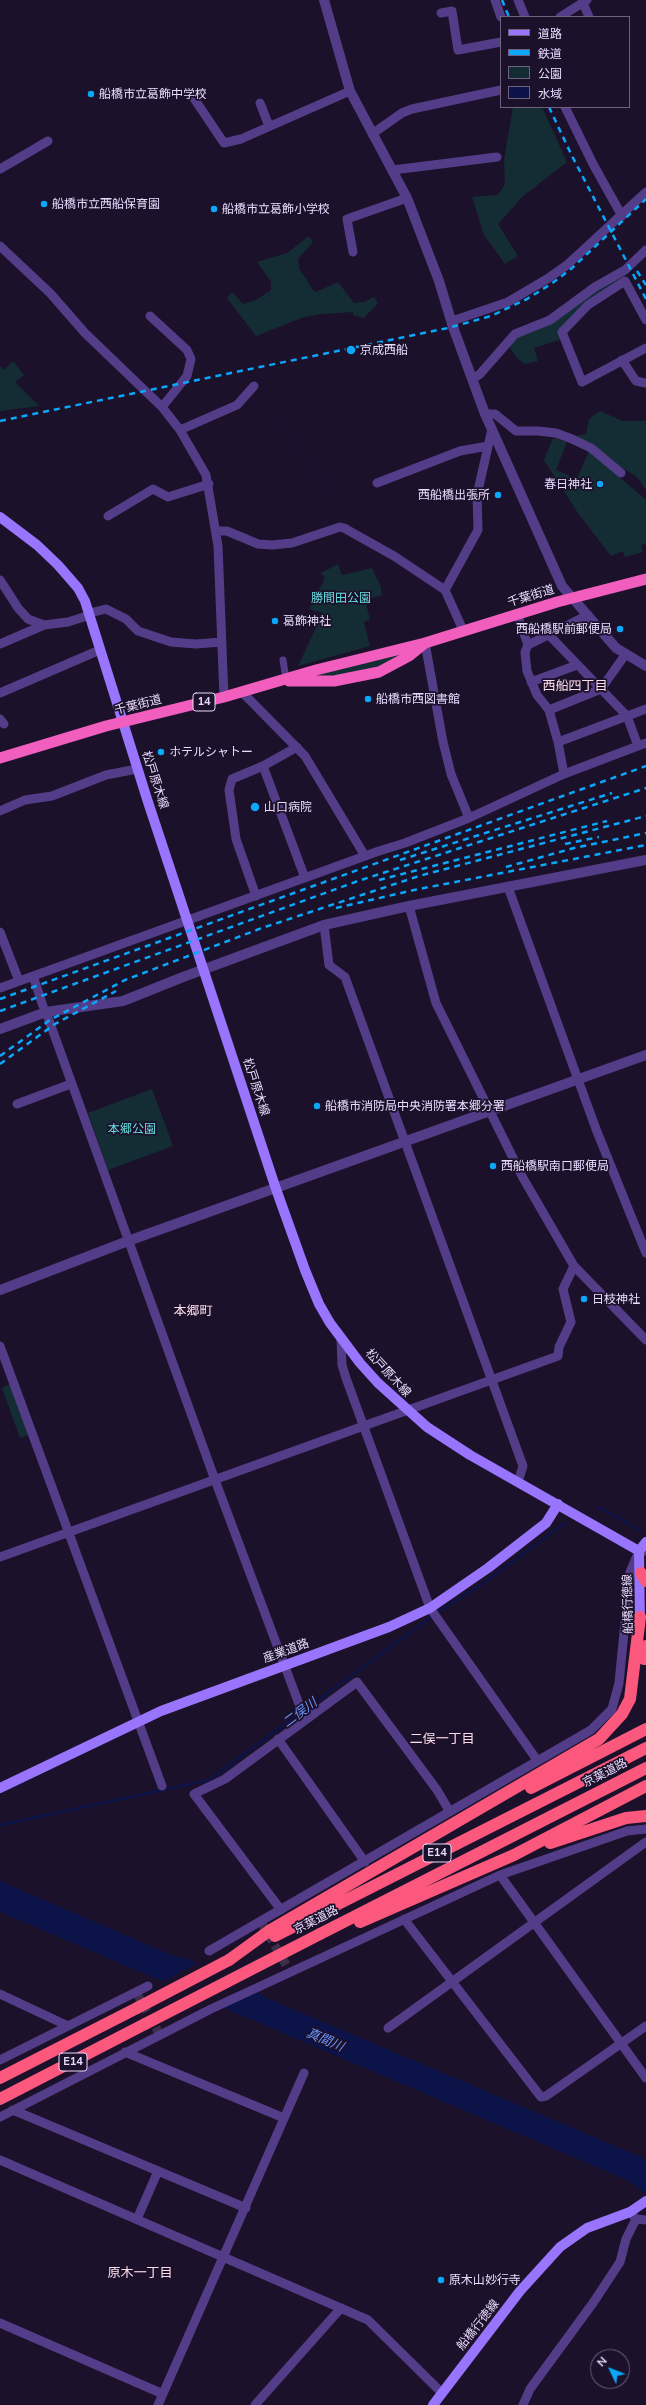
<!DOCTYPE html>
<html>
<head>
<meta charset="utf-8">
<style>
  body { margin:0 }
  #map { position:relative; width:646px; height:2405px; overflow:hidden; background:#1c112a; font-family:Mulish,"Noto Sans JP",sans-serif }
  canvas { display:block }
  .legend { position:absolute; left:500px; top:16px; width:130px; height:92px; box-sizing:border-box; background:#1c112a; border:1px solid #6e627f; margin:0; padding:5px 7px; list-style:none; font-size:12px; color:#e8dbfe }
  .legend li { display:flex; align-items:center; gap:8px; height:20px }
  .legend b { width:20px; border:1px solid #6e627f }
  .north { position:absolute; left:590px; top:2349px; width:40px; height:40px; box-sizing:border-box; background:#1c112a; border:1px solid #6e627f; border-radius:50%; rotate:313deg; font-size:11px; font-weight:700; line-height:16px; text-align:center; color:#e8dbfe }
  .north::after { content:''; display:block; margin:auto; width:14px; height:18px; background:#0aa7fb; clip-path:polygon(50% 0,100% 100%,50% 72%,0 100%) }
</style>
</head>
<body>
<div id="map">
<canvas width="646" height="2405"></canvas>
<ul class="legend">
<li><b style="height:5px;background:#9974fd"></b>道路</li>
<li><b style="height:5px;background:#0aa7fb"></b>鉄道</li>
<li><b style="height:11px;background:#142d34"></b>公園</li>
<li><b style="height:11px;background:#0c1349"></b>水域</li>
</ul>
<div class="north">N</div>
</div>
<script>
const c = document.querySelector('canvas').getContext('2d');
c.lineJoin = 'round';
function paint(path, color) {
  c.fillStyle = color;
  c.fill(path, 'evenodd');
}
function poly(rows) {
  const path = new Path2D();
  for (const r of rows) {
    path.moveTo(r[0], r[1]);
    for (let i = 2; i < r.length; i += 2) path.lineTo(r[i], r[i + 1]);
  }
  return path;
}
function trace(path, color, width, dash) {
  c.strokeStyle = color;
  c.lineWidth = width;
  c.lineCap = dash ? 'butt' : 'round';
  c.setLineDash(dash || []);
  c.stroke(path);
}
function write(font, color, halo, rows, align = 'center') {
  c.font = font + ' Mulish,"Noto Sans JP",sans-serif';
  c.lineWidth = 3.5;
  c.setLineDash([]);
  c.textBaseline = 'middle';
  c.strokeStyle = halo;
  c.fillStyle = color;
  for (const [text, x, y, turn = 0] of rows) {
    c.save();
    c.translate(x, y);
    c.rotate((+turn || 0) * Math.PI / 180);
    c.textAlign = isNaN(turn) ? turn : align;
    if (halo) c.strokeText(text, 0, 0);
    c.fillText(text, 0, 0);
    c.restore();
  }
}
paint(poly([
  [513,107,542,107,567,162,522,197,498,224,518,256,505,264,484,235,472,197,498,195,505,184,504,160],
  [309,236,313,242,298,259,299,268,313,290,316,292,338,282,354,303,364,302,374,297,378,303,364,318,353,315,353,312,322,314,304,317,256,336,227,298,232,292,243,304,256,300,271,290,271,282,257,262,287,253],
  [623,274,625,279,586,304,562,339,534,348,538,361,525,364,516,357,508,345,509,343],
  [13,361,24,375,15,382,39,406,0,411,0,366,4,370],
  [600,411,623,421,646,421,646,490,637,477,571,437,586,434,589,419],
  [553,438,567,442,556,470,577,479,589,451,646,500,646,544,641,545,643,552,625,557,623,551,611,556,578,513,544,460],
  [338,564,342,575,372,568,381,587,382,595,365,600,370,619,364,622,370,646,298,666,323,613,309,609,325,578,321,573],
  [399,654,400,656,377,667,348,674,318,677,319,674],
  [152,1089,173,1146,108,1170,88,1113],
  [10,1384,29,1435,20,1438,2,1388]
]), '#142d34');
paint(poly([
  [259,389,332,494,331,494],
  [0,1881,176,1957,183,1957,258,1991,262,1996,641,2157,646,2161,646,2194,627,2180,0,1912]
]), '#0c1349');
paint(poly([
  [200,1962,251,1985,212,2005,160,1983]
]), '#1c112a');
trace(poly([
  [598,1507,640,1530],
  [437,1613,485,1582,565,1523],
  [304,1710,433,1616],
  [0,1825,209,1780,300,1713]
]), '#0c1349', 2.5);
trace(poly([
  [261,1922,291,1973],
  [136,1992,160,2035]
]), '#3b2f4a', 9, [9, 4.5]);
trace(poly([
  [283,660,285,673]
]), '#533d88', 7);
trace(poly([
  [495,0,501,17],
  [518,0,525,17],
  [583,3,589,17],
  [441,13,452,11,458,50,501,42],
  [560,17,587,0],
  [191,94,224,143,241,139,350,91],
  [260,103,269,126],
  [565,107,593,164,622,216],
  [372,134,402,113,412,109,501,90],
  [0,169,48,141],
  [393,170,497,157],
  [0,246,50,293,85,333,162,407,180,430,206,475,218,546,224,697],
  [353,252,347,219,407,198],
  [150,316,187,350,191,359,187,376,162,407],
  [646,320,625,281,588,305,562,332,582,382,646,348],
  [452,321,508,302,547,279,567,265,646,192],
  [622,360,636,381,646,383],
  [473,379,480,374,515,334,550,320,595,287,625,270,646,250],
  [485,414,495,414,516,431,538,431,556,433,572,439,591,448,621,473],
  [180,430,237,405,254,386],
  [377,483,460,451,488,446],
  [108,516,153,489,168,497,209,484],
  [217,531,227,531,258,544,272,545,292,543,340,527,344,528,394,556,445,590,463,630],
  [0,580,18,608,28,619,44,625,68,622,90,615],
  [445,590,478,530,477,495,492,429],
  [90,613,106,609,126,619,138,631,171,642,196,644,221,642],
  [517,614,528,645],
  [549,635,627,716,638,746],
  [425,643,443,742,451,774,469,818],
  [0,644,44,625],
  [531,682,577,665],
  [242,692,305,756,365,856],
  [0,693,95,652],
  [549,710,601,689,625,655],
  [0,719,4,724],
  [558,742,646,709],
  [263,766,305,878],
  [564,774,558,742,549,710,537,695,527,671,525,652,528,645,588,615],
  [0,811,25,800,52,796,106,775,137,769],
  [508,887,596,1129,646,1253],
  [256,896,236,839,229,790,232,779,263,766,297,747],
  [409,906,436,1003,523,1178,574,1266,646,1340],
  [324,925,329,965,345,977,523,1466,518,1482],
  [0,932,19,981],
  [33,976,43,1006],
  [0,988,379,851,405,843,469,818,564,774,646,743],
  [46,1012,215,1480,305,1720],
  [17,1104,68,1085],
  [341,1339,342,1365,346,1378,430,1608,537,1760],
  [0,1346,162,1786],
  [0,1557,558,1356,559,1347,571,1322,563,1289,574,1266],
  [278,1739,365,1862],
  [500,1875,646,2078],
  [281,1910,194,1794,225,1779,357,1682,437,1790,450,1812],
  [404,1919,541,2097,546,2096,646,2026],
  [209,1951,591,1730,612,1709,619,1683,630,1572,639,1551,646,1551],
  [0,1994,66,2025],
  [388,2028,646,1842],
  [125,2052,284,2118],
  [0,2060,148,1986],
  [13,2110,246,2208],
  [0,2117,211,2009,500,1875,627,1831,646,1829],
  [0,2160,368,2320,442,2393],
  [137,2219,158,2171],
  [636,2219,646,2220],
  [0,2323,163,2394],
  [158,2405,304,2073],
  [255,2405,341,2308],
  [523,2405,530,2389,593,2303,620,2262,626,2239,636,2219,630,2212]
]), '#533d88', 9);
trace(poly([
  [324,0,350,91,407,198,439,281,453,327,485,414,562,586,616,648,646,666],
  [0,1029,46,1012,123,1001,183,977,324,925,409,906,646,860],
  [0,1290,128,1241,646,1055]
]), '#533d88', 10);
trace(poly([
  [0,517,37,545,58,565,78,588,85,601,147,799,276,1189,305,1270,319,1304,330,1323,360,1363,378,1383,427,1427,470,1455,639,1551],
  [640,1625,639,1551,646,1542],
  [0,1788,161,1711,389,1627,430,1608,488,1568,546,1523,558,1504],
  [433,2405,520,2291,560,2247,587,2228,630,2212,646,2201]
]), '#9974fd', 10);
trace(poly([
  [289,681,334,681,379,672,409,656,425,643],
  [0,758,106,726,224,697,316,670,425,643,557,602,646,579]
]), '#f25ebd', 11);
trace(poly([
  [641,1573,646,1581],
  [644,1659,646,1646],
  [531,1788,646,1729],
  [550,1843,626,1818,646,1816],
  [360,1922,514,1855,646,1786],
  [320,1934,646,1768],
  [275,1936,646,1748],
  [229,1960,269,1931,599,1739,622,1714,630,1699,640,1617],
  [0,2078,137,2008],
  [0,2099,145,2024]
]), '#fc587e', 12);
trace(poly([
  [502,0,509,17],
  [549,107,571,154,646,299],
  [637,271,646,285],
  [0,421,448,328,491,316,527,299,551,284,571,269,646,199],
  [565,844,599,837],
  [400,860,612,793],
  [506,867,574,848,646,833],
  [379,880,607,821],
  [336,908,414,890,646,845],
  [0,999,646,766],
  [0,1011,358,881,646,788],
  [0,1056,50,1020,125,980,262,928,419,876,646,816],
  [0,1064,55,1024,116,991]
]), '#0aa7fb', 2.5, [6, 5]);
trace(poly([
  [137,2008,229,1960],
  [145,2024,320,1934]
]), '#fc587e', 12);
for (const [x, y, r, color] of [
  [91,94,4,"#0aa7fb"],
  [44,204,4,"#0aa7fb"],
  [214,209,4,"#0aa7fb"],
  [351,350,5,"#0aa7fb"],
  [600,484,4,"#0aa7fb"],
  [498,495,4,"#0aa7fb"],
  [275,621,4,"#0aa7fb"],
  [620,629,4,"#0aa7fb"],
  [368,699,4,"#0aa7fb"],
  [161,752,4,"#0aa7fb"],
  [255,807,5,"#0aa7fb"],
  [317,1106,4,"#0aa7fb"],
  [493,1166,4,"#0aa7fb"],
  [584,1299,4,"#0aa7fb"],
  [441,2280,4,"#0aa7fb"]
]) {
  const dot = new Path2D();
  dot.arc(x, y, r, 0, 2 * Math.PI);
  c.fillStyle = color;
  c.fill(dot);
  trace(dot, '#1c112a', 1.5);
}
for (const [x, y, w] of [
  [204,702,22],
  [437,1853,28],
  [73,2062,28]
]) {
  const box = new Path2D();
  box.roundRect(x - w / 2, y - 9, w, 18, 3);
  c.fillStyle = '#1c112a';
  c.fill(box);
  trace(box, '#e8dbfe', 1);
}
write('bold 11px', '#e8dbfe', null, [
  ["14",204,702],
  ["E14",437,1853],
  ["E14",73,2062]
]);
write('12px', '#e8dbfe', '#1c112a', [
  ["船橋市立葛飾中学校",99,94],
  ["船橋市立西船保育園",52,204],
  ["船橋市立葛飾小学校",222,209],
  ["京成西船",360,350],
  ["春日神社",592,484,"right"],
  ["西船橋出張所",490,495,"right"],
  ["葛飾神社",283,621],
  ["西船橋駅前郵便局",612,629,"right"],
  ["船橋市西図書館",376,699],
  ["ホテルシャトー",169,752],
  ["山口病院",264,807],
  ["船橋市消防局中央消防署本郷分署",325,1106],
  ["西船橋駅南口郵便局",501,1166],
  ["日枝神社",592,1299],
  ["原木山妙行寺",449,2280]
], 'left');
write('12px', '#e8dbfe', '#1c112a', [
  ["千葉街道",531,596,-17],
  ["千葉街道",138,705,-14],
  ["松戸原木線",155,780,72],
  ["松戸原木線",256,1087,72],
  ["松戸原木線",388,1373,47],
  ["船橋行徳線",628,1604,-91],
  ["産業道路",286,1651,-20],
  ["京葉道路",605,1773,-27],
  ["京葉道路",316,1920,-27],
  ["船橋行徳線",478,2325,-52]
]);
write('12px', '#66dfdf', '#1c112a', [
  ["勝間田公園",341,598],
  ["本郷公園",132,1129]
]);
write('13px', '#feddea', '#1c112a', [
  ["西船四丁目",575,686],
  ["本郷町",193,1311],
  ["二俣一丁目",442,1739],
  ["原木一丁目",140,2273]
]);
write('italic 13px', '#6b95fd', '#1c112a', [
  ["二俣川",300,1713,-37],
  ["真間川",325,2040,23]
]);
</script>
</body>
</html>
